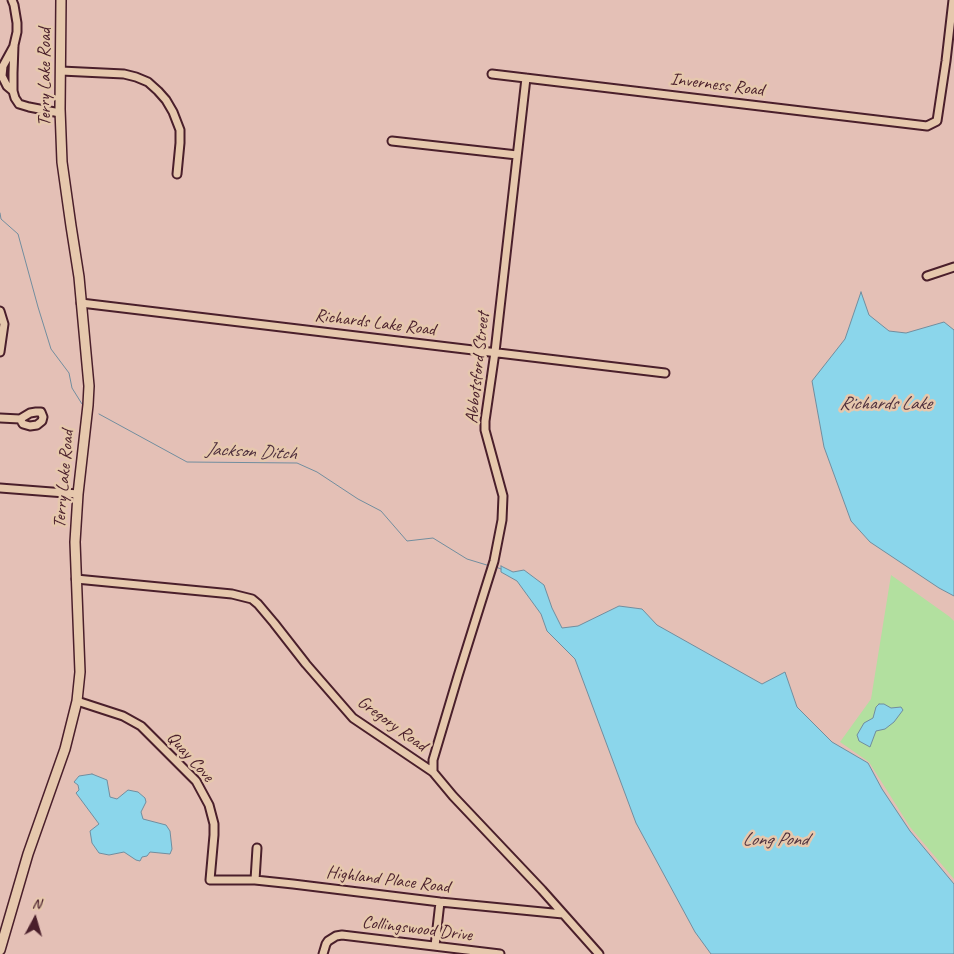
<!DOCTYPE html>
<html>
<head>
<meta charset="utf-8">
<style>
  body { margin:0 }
  #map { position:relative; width:954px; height:954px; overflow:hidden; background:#e4c0b6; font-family:Caveat,sans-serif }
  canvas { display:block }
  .north { position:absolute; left:10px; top:894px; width:50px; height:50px; -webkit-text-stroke:4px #e6c8ad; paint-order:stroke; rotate:6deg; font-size:14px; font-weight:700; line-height:20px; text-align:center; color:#4a1f2b }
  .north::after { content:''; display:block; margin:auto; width:18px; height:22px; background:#4a1f2b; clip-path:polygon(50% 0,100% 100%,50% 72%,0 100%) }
</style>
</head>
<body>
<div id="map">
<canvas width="954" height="954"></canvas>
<div class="north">N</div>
</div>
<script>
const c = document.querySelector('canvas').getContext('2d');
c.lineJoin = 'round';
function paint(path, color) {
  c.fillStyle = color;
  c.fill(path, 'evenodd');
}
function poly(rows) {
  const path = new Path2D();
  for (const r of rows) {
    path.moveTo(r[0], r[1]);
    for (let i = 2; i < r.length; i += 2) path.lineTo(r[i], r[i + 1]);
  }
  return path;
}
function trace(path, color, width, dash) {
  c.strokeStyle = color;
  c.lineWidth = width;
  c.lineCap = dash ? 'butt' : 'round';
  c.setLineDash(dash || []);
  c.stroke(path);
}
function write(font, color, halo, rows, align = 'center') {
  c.font = font + ' Caveat,sans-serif';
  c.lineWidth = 5;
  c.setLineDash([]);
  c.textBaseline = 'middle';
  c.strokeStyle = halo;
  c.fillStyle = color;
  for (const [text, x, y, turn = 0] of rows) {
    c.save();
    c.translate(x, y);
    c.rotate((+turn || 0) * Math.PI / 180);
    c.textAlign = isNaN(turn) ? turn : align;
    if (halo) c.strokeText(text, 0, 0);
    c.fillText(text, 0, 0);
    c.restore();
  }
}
paint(poly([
  [891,575,950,617,954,621,954,879,910,827,869,762,840,742,871,699]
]), '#b2e09f');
const water = poly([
  [861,292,869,315,889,331,906,333,944,322,954,330,954,596,939,588,870,542,851,521,824,447,812,381,845,339,861,292],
  [501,566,513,572,524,570,544,585,552,608,562,628,578,626,619,606,642,609,657,625,762,684,785,672,797,707,832,742,868,763,882,789,910,831,954,884,954,954,711,954,695,932,636,823,575,659,547,631,541,614,517,581,501,572,501,566],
  [879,704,884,704,891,708,901,707,903,710,894,722,885,729,876,731,870,747,859,741,857,735,864,723,873,718,876,707,879,704],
  [92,774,107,780,110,797,117,799,128,790,138,792,145,798,146,802,141,812,143,819,166,825,170,831,172,849,170,854,150,852,147,856,142,857,140,861,136,860,124,852,109,855,99,853,92,843,90,831,99,824,76,793,79,790,78,785,74,782,79,776,92,774]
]);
paint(water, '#8bd6eb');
trace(water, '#718d9e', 1);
trace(poly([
  [0,213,1,219,18,234,38,307,51,349,69,373,72,388,82,404],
  [99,414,187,462,297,463,317,472,358,499,381,511,407,541,433,538,467,559,490,566],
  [496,567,501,569]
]), '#718d9e', 1);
const minor = poly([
  [12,0,14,5,17,23,17,32,14,45,13,73,13,91,15,98,19,104,29,107,60,113],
  [61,71,124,74,136,77,148,82,158,91,166,100,173,112,180,130,180,143,177,174],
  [492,74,927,126,937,121,946,61,953,0],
  [13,91,7,86,2,76,3,66,14,46],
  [392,141,517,155],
  [927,276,954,267],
  [81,303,665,373],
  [0,311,4,324,0,352],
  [0,418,20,419,30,413,36,412,41,412,43,417,42,421,37,425,30,426,23,424,20,419],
  [0,488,78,494],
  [76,579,232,594,252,599,258,604,274,623,306,664,353,718,433,772,453,796,542,890,599,954],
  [77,701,123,716,141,726,196,781,209,805,214,824,214,835,210,880,255,880,293,884,440,902,563,914],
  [433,772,433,760,458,676,494,561,502,520,503,496,485,430,485,421,495,352,526,78],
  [255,880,257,848],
  [435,946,440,902],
  [323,954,326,944,328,941,336,936,342,935,500,954]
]);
const major = poly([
  [0,950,28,854,65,749,77,701,80,672,75,542,78,494,88,405,89,386,79,277,71,226,62,162,60,109,61,0]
]);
trace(minor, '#4a1f2b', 11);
trace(major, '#4a1f2b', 12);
trace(minor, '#e6c8ad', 7);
trace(major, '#e6c8ad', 9);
write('18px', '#4a1f2b', '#e6c8ad', [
  ["Terry Lake Road",45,77,-90],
  ["Inverness Road",717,85,7],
  ["Richards Lake Road",375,323,7],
  ["Abbotsford Street",478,368,-84],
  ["Terry Lake Road",64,479,-85],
  ["Gregory Road",392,724,36],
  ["Quay Cove",190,757,48],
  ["Highland Place Road",388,880,7],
  ["Collingswood Drive",417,929,7]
]);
write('italic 19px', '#50313e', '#e6c8ad', [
  ["Richards Lake",885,404],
  ["Jackson Ditch",251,452,3],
  ["Long Pond",775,840]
]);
</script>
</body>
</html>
